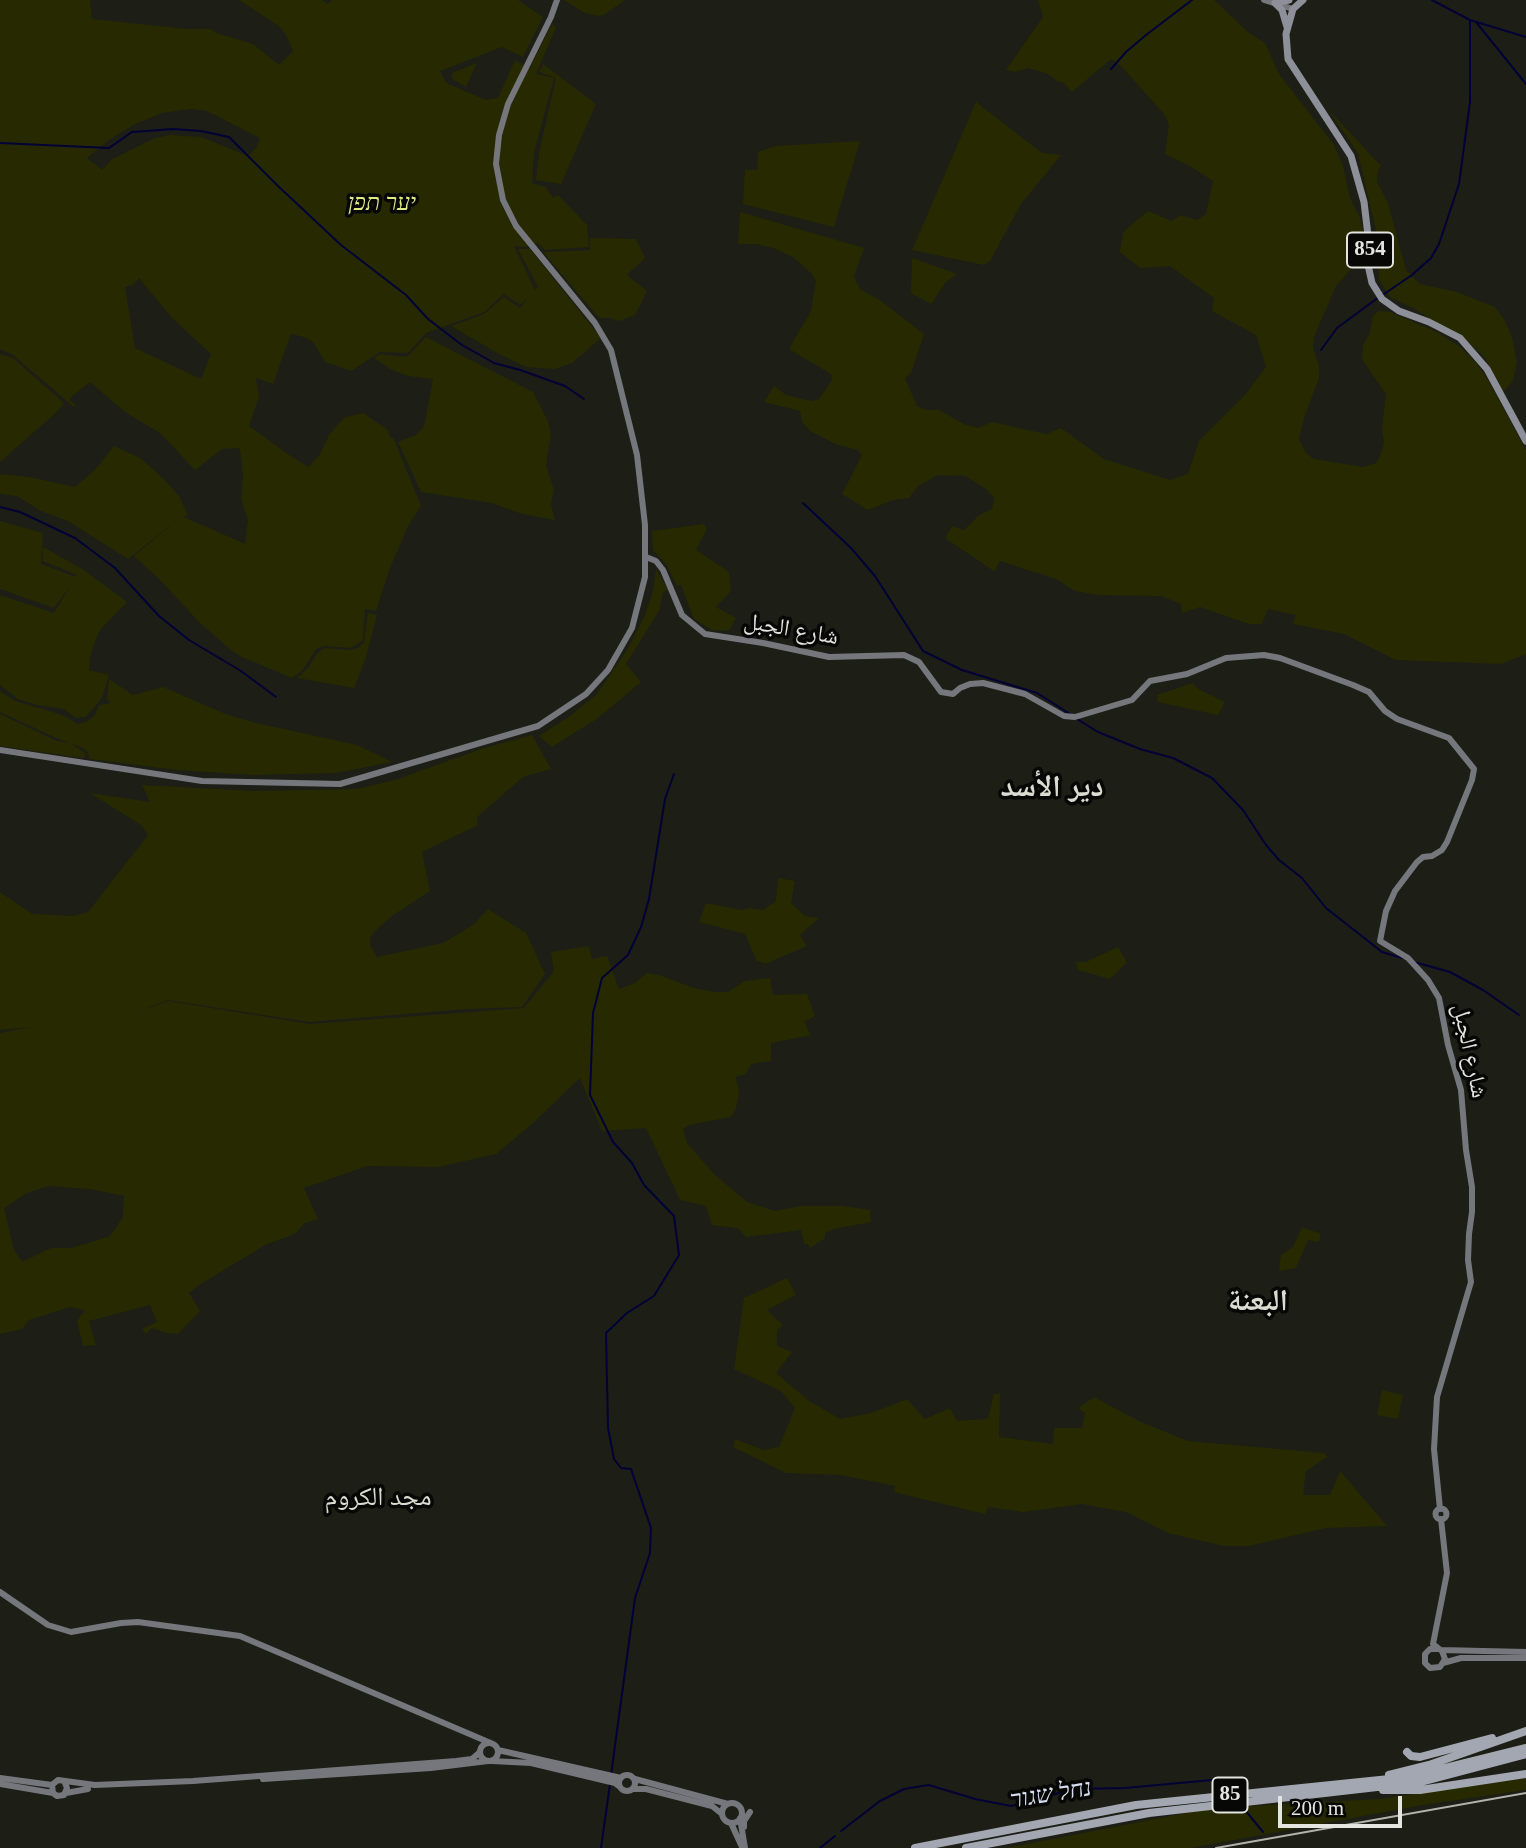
<!DOCTYPE html>
<html>
<head>
<meta charset="utf-8">
<style>
  body { margin:0 }
  #map { position:relative; width:1526px; height:1848px; overflow:hidden; background:#1d1e16; font-family:"Times New Roman",serif }
  canvas { display:block }
  .scale { position:absolute; left:1278px; top:1796px; width:124px; height:32px; box-sizing:border-box; border:4px solid #e4e5e0; border-top:0; padding-left:9px; font-size:21px; line-height:24px; white-space:nowrap; color:#e4e5e0; -webkit-text-stroke:5px #070805; paint-order:stroke }
</style>
</head>
<body>
<div id="map">
<canvas width="1526" height="1848"></canvas>
<div class="scale">200 m</div>
</div>
<script>
const c = document.querySelector('canvas').getContext('2d');
c.lineJoin = 'round';
function paint(path, color) {
  c.fillStyle = color;
  c.fill(path, 'evenodd');
}
function poly(rows) {
  const path = new Path2D();
  for (const r of rows) {
    if (r.length === 3) {
      path.moveTo(r[0] + r[2], r[1]);
      path.arc(r[0], r[1], r[2], 0, 2 * Math.PI);
      continue;
    }
    path.moveTo(r[0], r[1]);
    for (let i = 2; i < r.length; i += 2) path.lineTo(r[i], r[i + 1]);
  }
  return path;
}
function trace(path, color, width, dash) {
  c.strokeStyle = color;
  c.lineWidth = width;
  c.lineCap = dash ? 'butt' : 'round';
  c.setLineDash(dash || []);
  c.stroke(path);
}
function write(font, color, halo, rows, align = 'center') {
  c.font = font + ' "Times New Roman","Noto Naskh Arabic",Heebo,serif';
  c.lineWidth = 7;
  c.setLineDash([]);
  c.textBaseline = 'middle';
  c.strokeStyle = halo;
  c.fillStyle = color;
  for (const [text, x, y, turn = 0] of rows) {
    c.save();
    c.translate(x, y);
    c.rotate((+turn || 0) * Math.PI / 180);
    c.textAlign = isNaN(turn) ? turn : align;
    if (halo) c.strokeText(text, 0, 0);
    c.fillText(text, 0, 0);
    c.restore();
  }
}
paint(poly([
  [0,0,90,0,92,19,186,29,211,29,216,33,253,44,279,65,293,51,286,35,279,26,239,0,322,0,328,4,332,0,518,0,543,17,523,57,502,47,440,71,446,83,486,100,498,98,515,60,530,68,552,24,556,27,536,74,554,78,534,153,532,183,546,187,553,198,558,195,587,225,589,247,544,250,538,243,526,247,514,246,535,290,538,287,518,249,530,249,601,338,572,363,555,369,526,367,501,355,451,326,484,314,504,297,520,308,529,297,520,305,504,294,484,312,426,333,408,353,380,352,351,371,325,362,313,342,304,337,291,334,273,384,256,378,259,397,249,426,289,455,309,467,320,454,329,435,338,424,346,417,363,413,388,430,390,437,394,439,421,506,408,526,390,568,376,611,365,609,363,640,351,648,324,646,316,649,302,671,292,678,242,657,231,650,201,624,161,581,134,556,181,517,128,559,68,521,41,511,17,496,0,494,0,474,29,477,75,487,95,470,114,446,140,458,163,478,179,496,188,515,184,517,245,544,248,520,241,499,243,475,240,448,222,449,195,470,160,433,125,412,90,382,71,397,70,400,76,405,74,407,13,355,0,349],
  [191,109,207,111,260,138,257,147,248,156,201,137,170,135,155,138,111,160,102,170,87,158,109,140,135,124,162,113],
  [139,278,172,318,211,354,201,379,135,348,125,287,134,284],
  [564,0,625,0,604,15,599,16,585,13],
  [1038,0,1214,0,1249,33,1265,43,1279,74,1334,145,1343,166,1350,198,1360,218,1365,238,1364,255,1336,286,1314,337,1313,348,1319,366,1319,378,1304,418,1299,439,1306,453,1314,459,1363,467,1376,463,1382,452,1384,441,1382,429,1386,394,1362,359,1363,345,1369,335,1373,316,1379,311,1390,312,1437,332,1459,346,1476,363,1487,378,1526,450,1526,654,1501,664,1396,660,1344,634,1293,624,1296,615,1268,609,1262,624,1249,624,1200,607,1182,613,1181,604,1161,596,1099,595,1075,591,1056,579,1000,561,994,571,945,538,952,526,964,530,978,516,992,509,994,498,987,490,966,476,938,475,918,486,909,498,893,500,868,510,842,494,862,455,858,450,838,445,810,431,802,422,800,411,764,402,774,386,786,395,811,401,819,399,832,380,831,374,789,349,811,311,816,281,811,273,793,257,773,248,756,244,738,244,740,212,864,248,854,277,860,289,881,301,924,334,911,373,905,378,917,406,926,410,939,410,964,424,978,428,992,422,1046,434,1061,428,1104,459,1170,480,1188,474,1199,441,1244,396,1266,367,1256,335,1212,311,1214,298,1170,266,1140,268,1120,252,1123,232,1148,211,1172,221,1181,215,1197,220,1206,214,1213,181,1190,166,1165,154,1169,125,1164,114,1121,66,1111,59,1072,92,1064,83,1057,81,1048,74,1028,68,1015,72,1006,70,1043,17],
  [477,63,466,87,452,79,452,73],
  [543,64,596,104,561,184,536,180,539,153,556,78,539,72],
  [976,102,1042,153,1061,155,1021,204,990,261,984,265,912,250],
  [1327,108,1381,166,1378,170,1377,182,1388,203,1406,270,1420,284,1457,292,1495,307,1504,319,1512,337,1517,362,1513,381,1503,392,1485,358,1472,345,1415,309,1390,297,1379,280,1377,235,1358,153],
  [860,141,834,227,743,204,745,170,757,170,758,152,776,146],
  [590,238,636,239,645,258,627,275,647,291,635,315,619,321,610,318,599,318,543,252,590,250],
  [912,258,957,274,946,282,931,304,911,293],
  [426,337,533,392,548,421,551,434,546,465,554,490,551,504,555,520,522,514,492,503,421,492,398,442,416,435,424,427,433,379,408,376,390,369,374,358,380,354,407,357],
  [0,354,13,358,64,403,59,410,0,462],
  [0,521,43,533,41,564,76,577,77,575,43,561,43,547,84,570,127,602,100,630,94,644,90,657,89,670,109,675,102,698,86,717,76,718,64,709,37,705,18,699,0,685,0,595,54,613,71,585,54,608,0,589],
  [704,524,707,529,696,550,729,572,731,591,716,607,736,618,729,631,712,630,694,619,681,585,677,586,666,564,653,550,652,531],
  [656,569,668,590,663,592,659,611,626,664,641,682,598,718,552,747,539,736,570,716,597,694,629,647,645,615,653,591],
  [368,613,377,615,365,660,354,688,297,678,308,668,318,652,325,648,350,650,358,648,364,642],
  [109,679,133,695,163,687,223,713,256,723,357,745,392,762,336,773,253,775,176,770,107,761,90,759,87,751,81,747,56,738,0,712,0,691,15,701,53,712,69,718,77,724,86,722,95,715,99,705,111,703,107,700],
  [1193,683,1198,689,1225,702,1218,715,1158,702,1157,695],
  [0,714,57,741,70,743,84,752,85,757,83,758,0,746],
  [532,735,551,769,523,777,477,817,478,825,422,852,430,891,392,916,375,931,370,938,370,945,377,957,443,943,473,925,488,909,526,933,545,974,522,1007,467,1009,309,1022,168,1000,132,1014,168,1001,310,1024,524,1008,554,971,551,952,589,946,592,959,607,956,619,989,635,983,647,973,659,975,694,988,715,992,728,992,745,981,770,978,773,995,807,994,815,1016,804,1022,811,1035,771,1043,771,1061,751,1064,746,1074,736,1077,739,1093,736,1108,731,1117,689,1125,683,1129,687,1143,713,1173,747,1202,775,1211,801,1206,842,1206,870,1210,871,1222,833,1229,825,1233,825,1238,810,1248,808,1244,804,1244,801,1230,746,1237,738,1228,712,1225,706,1206,680,1200,646,1128,602,1131,580,1078,532,1124,496,1154,438,1167,367,1166,304,1188,318,1219,305,1223,295,1234,267,1244,199,1285,189,1293,200,1311,178,1334,167,1333,152,1328,146,1334,142,1329,157,1322,150,1305,89,1321,96,1345,83,1346,77,1321,85,1310,70,1307,29,1320,22,1329,0,1334,0,1033,31,1027,0,1030,0,892,32,914,73,916,88,912,148,835,141,825,90,793,150,802,142,785,255,791,356,789,395,780,481,749],
  [48,1186,90,1189,124,1196,123,1217,110,1236,72,1248,51,1248,22,1262,14,1250,4,1208,27,1193],
  [778,878,795,881,791,903,805,916,819,918,800,935,807,946,765,964,756,960,745,934,699,922,706,903,742,910,749,908,763,910,776,901],
  [1118,947,1127,962,1110,979,1078,970,1076,962,1086,962],
  [1302,1227,1321,1234,1319,1242,1308,1240,1296,1268,1279,1271,1281,1255,1293,1247],
  [787,1278,796,1295,767,1310,783,1325,777,1330,777,1346,792,1352,776,1373,809,1401,840,1419,871,1413,907,1399,925,1419,950,1408,957,1421,988,1419,994,1394,1000,1394,999,1437,1053,1444,1054,1428,1082,1428,1085,1413,1078,1408,1094,1397,1141,1422,1188,1441,1324,1453,1327,1457,1306,1471,1303,1495,1330,1495,1340,1471,1387,1526,1326,1528,1249,1546,1224,1546,1168,1533,1126,1512,1082,1504,1023,1512,988,1507,985,1514,894,1492,895,1486,841,1475,786,1473,733,1447,735,1439,763,1450,779,1447,795,1408,781,1391,734,1369,744,1298],
  [1382,1390,1403,1395,1398,1419,1377,1415],
  [1526,1778,1526,1790,1423,1805,1191,1848,1006,1848,1212,1808,1379,1799]
]), '#272a00');
trace(poly([
  [1432,0,1470,20,1526,37],
  [1476,22,1526,84],
  [1111,69,1126,52,1146,35,1192,0],
  [0,143,109,148,132,132,173,129,201,131,229,137,278,186,341,245,406,295,428,319,462,345,494,363,520,370,565,386,584,399],
  [1384,294,1412,275,1431,258,1439,244,1459,184,1470,102,1470,20],
  [1321,350,1337,328,1379,297],
  [803,503,851,548,875,576,923,651,962,670,1037,693,1070,714],
  [0,507,20,512,75,538,115,568,159,616,189,640,241,671,276,697],
  [1077,719,1098,732,1140,749,1173,758,1212,778,1243,810,1266,845,1279,860,1302,878,1326,908,1382,952,1402,958],
  [1414,962,1450,972,1483,990,1519,1015],
  [611,1775,635,1598,650,1553,651,1528,631,1469,621,1468,614,1459,608,1428,606,1333,627,1313,654,1296,679,1255,674,1216,644,1185,632,1163,613,1142,590,1095,593,1013,602,978,628,955,641,927,649,899,665,799,674,774],
  [1245,1810,1263,1832],
  [841,1831,880,1801,904,1789,929,1785,975,1799,1011,1806,1074,1789,1125,1788,1223,1779,1230,1787],
  [601,1848,610,1784],
  [820,1848,835,1836]
]), '#030236', 2);
trace(poly([
  [1264,0,1293,9],
  [646,557,656,561,663,570,682,615,705,634,763,643,829,657,904,655,919,662,941,692,953,694,960,688,970,684,983,683,1025,694,1064,716,1075,717,1132,700,1150,681,1187,674,1226,658,1264,655,1280,658,1353,685,1369,692,1385,711,1397,719,1449,738,1474,769,1472,780,1447,842,1442,850,1432,856,1423,857,1417,862,1395,891,1386,911,1380,941,1408,958,1428,980,1439,998,1448,1045,1461,1090,1466,1150,1472,1187,1472,1212,1469,1234,1468,1260,1471,1282,1437,1397,1434,1449,1440,1509],
  [0,750,202,781,340,784,538,726,586,694,608,670,632,628,645,577,645,525,637,455,611,350,595,323,516,226,503,200,496,164,499,135,508,104,551,17,557,0],
  [1441,1514,5.5],
  [0,1592,48,1625,71,1632,121,1623,138,1622,240,1636,493,1744],
  [1437,1649,1430,1649,1425,1654,1425,1663,1430,1668,1440,1667,1445,1659,1442,1651,1433,1644,1447,1573,1441,1519],
  [1441,1650,1526,1652],
  [1443,1663,1461,1658,1526,1658],
  [489,1752,9],
  [498,1750,621,1778],
  [492,1761,531,1763,615,1783,619,1786],
  [627,1783,8],
  [0,1778,52,1785],
  [263,1779,431,1768,488,1761],
  [635,1779,728,1804],
  [65,1783,67,1788,64,1795,57,1796,53,1793,52,1785,58,1780,95,1785,193,1781,456,1761,472,1759,480,1752],
  [0,1784,53,1793],
  [633,1789,646,1789,712,1806,722,1814],
  [66,1793,88,1789],
  [732,1813,10],
  [740,1818,745,1848],
  [731,1823,742,1847],
  [744,1827,744,1821,750,1812]
]), '#75777d', 6);
trace(poly([
  [1303,0,1293,9,1286,34,1288,59,1351,156,1364,202,1370,252,1368,265,1372,283,1382,299,1399,311,1429,322,1460,338,1487,369,1526,441],
  [1287,27,1282,10,1275,3,1289,0]
]), '#8d9098', 7);
trace(poly([
  [1407,1752,1411,1756,1420,1757,1492,1738],
  [1389,1775,1429,1765,1526,1731],
  [1383,1790,1420,1790,1526,1774],
  [915,1848,1136,1805,1409,1777,1526,1748],
  [966,1848,1149,1813,1421,1782,1526,1754]
]), '#a3a7b1', 8);
trace(poly([
  [1216,1848,1526,1793]
]), '#b1b2ac', 2);
for (const [x, y, w] of [
  [1370,250,46],
  [1230,1795,35]
]) {
  const box = new Path2D();
  box.roundRect(x - w / 2, y - 17.5, w, 35, 5);
  c.fillStyle = '#070805';
  c.fill(box);
  trace(box, '#e4e5e0', 2);
}
write('bold 21px', '#e4e5e0', null, [
  ["854",1370,250],
  ["85",1230,1795]
]);
write('italic 23px', '#e0ea84', '#070805', [
  ["יער תפן",382,204]
]);
write('23px', '#e4e5e0', '#070805', [
  ["شارع الجبل",791,630,10],
  ["شارع الجبل",1469,1051,78]
]);
write('italic 24px', '#d6ddef', '#070805', [
  ["נחל שגור",1051,1795,-9]
]);
write('26px', '#dadcd1', '#070805', [
  ["مجد الكروم",378,1498]
]);
write('bold 30px', '#dadcd1', '#070805', [
  ["دير الأسد",1052,788],
  ["البعنة",1258,1302]
]);
</script>
</body>
</html>
